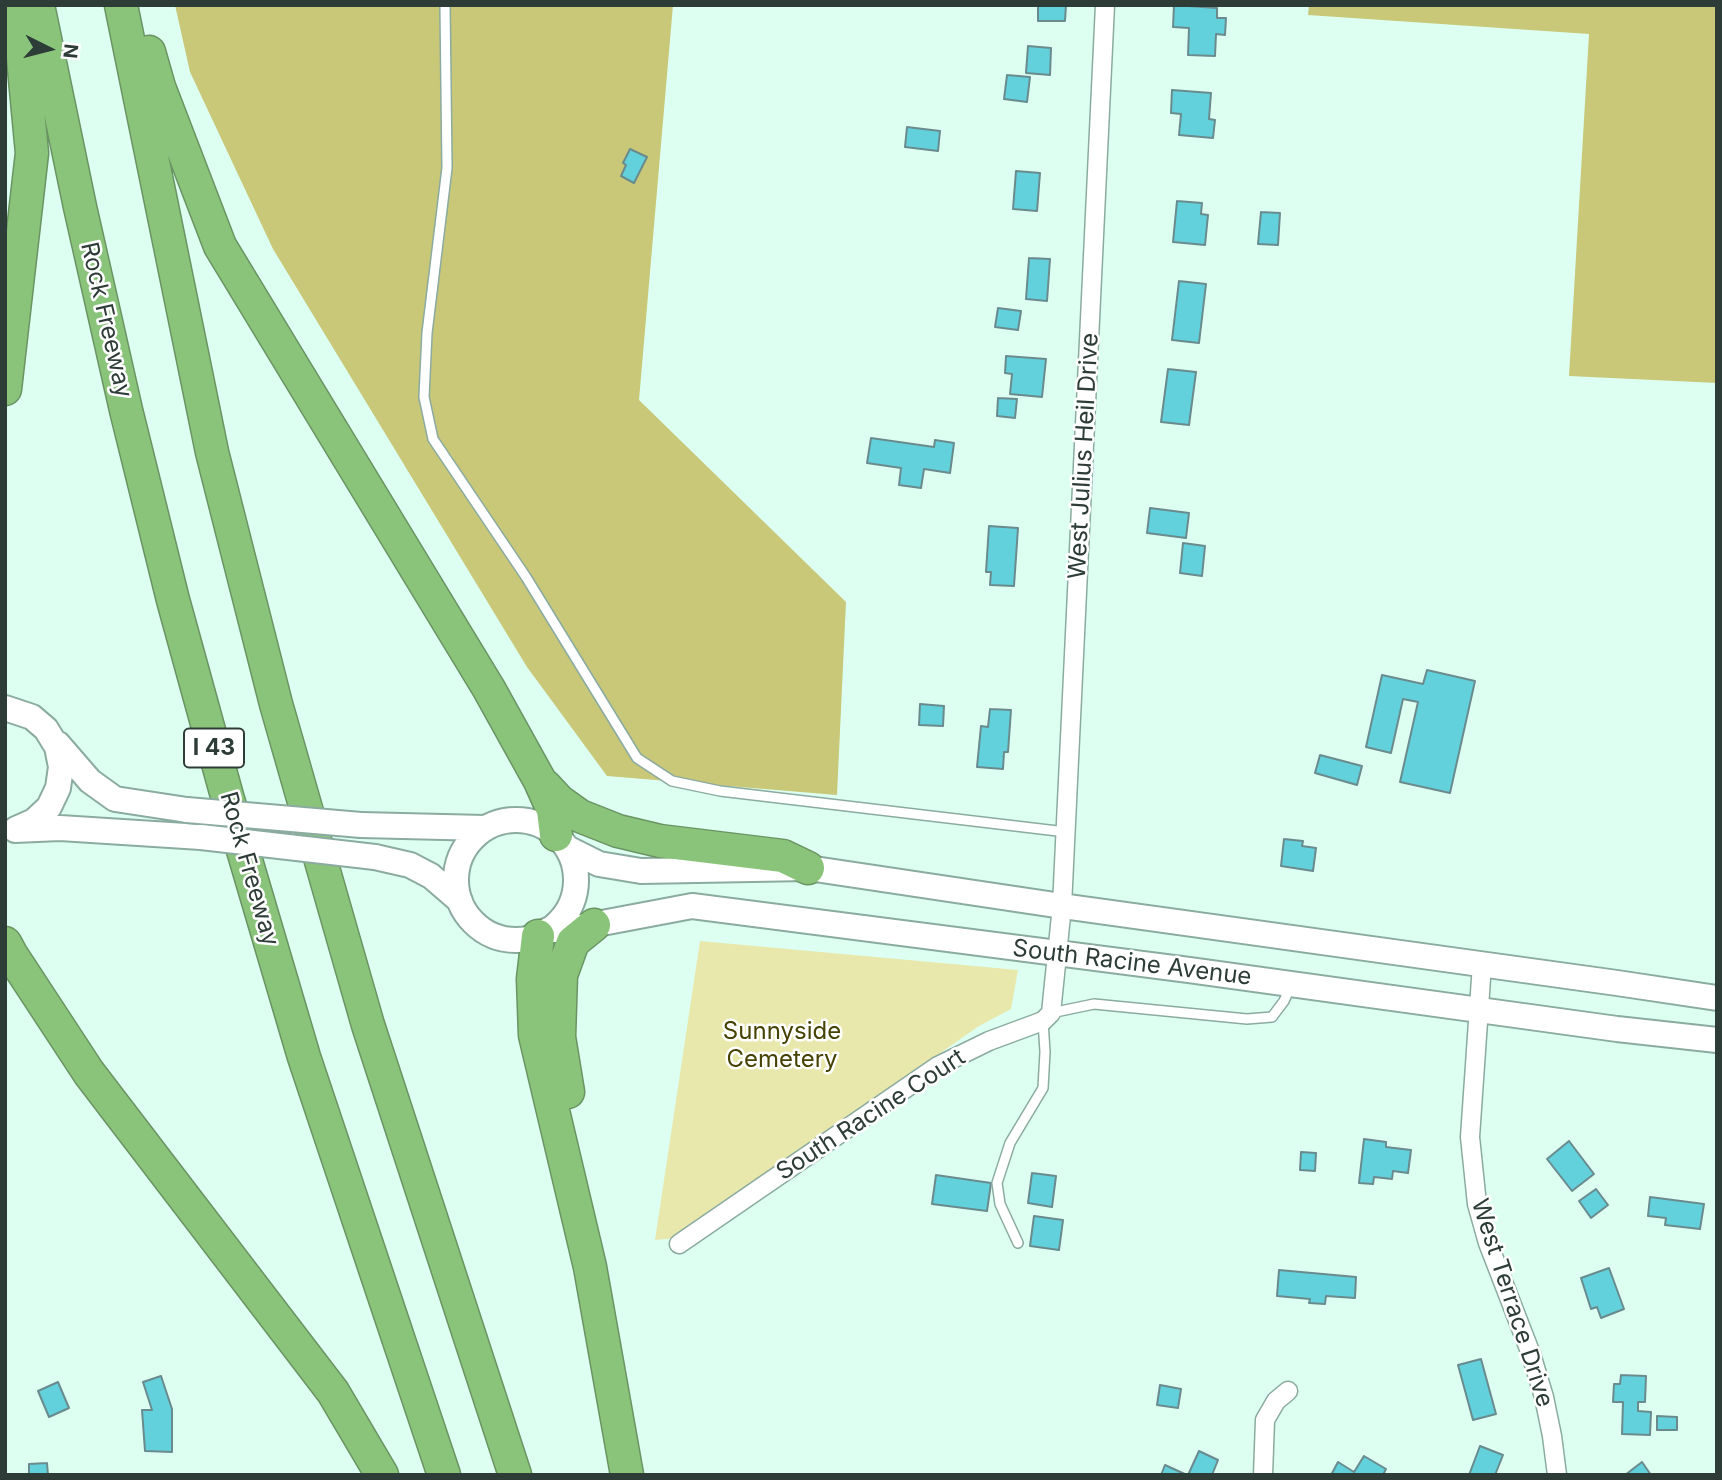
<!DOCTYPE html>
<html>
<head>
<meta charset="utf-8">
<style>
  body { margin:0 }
  #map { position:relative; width:1722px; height:1480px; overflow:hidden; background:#ddfff2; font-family:Inter,sans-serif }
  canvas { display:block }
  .frame { position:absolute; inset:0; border:7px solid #2e3c37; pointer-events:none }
  .north { position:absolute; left:14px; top:14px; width:70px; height:70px; -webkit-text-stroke:5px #fff; paint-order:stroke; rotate:96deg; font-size:19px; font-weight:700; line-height:28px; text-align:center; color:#2e3c37 }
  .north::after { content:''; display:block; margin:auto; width:24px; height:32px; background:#2e3c37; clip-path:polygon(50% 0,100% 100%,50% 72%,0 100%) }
</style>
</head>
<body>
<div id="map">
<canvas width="1722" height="1480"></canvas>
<div class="frame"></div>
<div class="north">N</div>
</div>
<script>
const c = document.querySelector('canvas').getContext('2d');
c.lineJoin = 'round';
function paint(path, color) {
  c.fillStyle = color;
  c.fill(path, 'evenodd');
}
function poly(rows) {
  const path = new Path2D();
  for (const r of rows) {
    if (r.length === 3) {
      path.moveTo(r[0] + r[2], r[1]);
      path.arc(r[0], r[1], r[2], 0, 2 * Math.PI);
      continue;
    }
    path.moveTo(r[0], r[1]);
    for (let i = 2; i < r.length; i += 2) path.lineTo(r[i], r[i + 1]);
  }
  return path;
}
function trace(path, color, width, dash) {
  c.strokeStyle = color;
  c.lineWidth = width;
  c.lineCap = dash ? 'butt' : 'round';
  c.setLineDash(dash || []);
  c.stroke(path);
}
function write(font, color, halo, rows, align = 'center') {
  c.font = font + ' Inter,sans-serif';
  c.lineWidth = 5;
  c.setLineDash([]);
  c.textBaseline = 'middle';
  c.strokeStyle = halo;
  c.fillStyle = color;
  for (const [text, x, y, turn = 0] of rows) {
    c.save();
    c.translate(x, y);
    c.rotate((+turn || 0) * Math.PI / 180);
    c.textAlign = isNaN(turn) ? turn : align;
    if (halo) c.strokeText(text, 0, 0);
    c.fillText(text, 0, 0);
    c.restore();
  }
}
paint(poly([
  [700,941,1018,970,1011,1009,979,1026,676,1238,655,1240]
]), '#e8e7ac');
paint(poly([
  [175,5,673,5,639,400,846,602,837,795,607,776,527,667,273,249,190,72],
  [1309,5,1717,5,1717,383,1569,376,1589,34,1308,15]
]), '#c9c778');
const building = poly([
  [1038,5,1066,5,1065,21,1038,21,1038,5],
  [1174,5,1217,8,1217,18,1226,18,1225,35,1216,34,1215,56,1188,55,1189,28,1173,27,1174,5],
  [1028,46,1051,48,1050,75,1026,73,1028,46],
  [1007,75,1030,77,1027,102,1004,99,1007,75],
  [1172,90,1211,93,1209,119,1215,120,1213,138,1179,135,1181,114,1171,113,1172,90],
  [907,127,940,131,938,151,905,147,907,127],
  [630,149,647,157,634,183,621,176,626,165,623,163,630,149],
  [1016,171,1040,173,1037,211,1013,209,1016,171],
  [1177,201,1202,203,1201,214,1208,215,1205,245,1173,242,1177,201],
  [1261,212,1280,213,1278,245,1258,244,1261,212],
  [1029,258,1050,259,1047,301,1026,299,1029,258],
  [1179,281,1206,284,1199,343,1172,340,1179,281],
  [998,308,1021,311,1018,330,995,327,998,308],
  [1006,356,1046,359,1042,397,1010,394,1012,374,1005,373,1006,356],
  [1168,369,1196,372,1189,425,1161,422,1168,369],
  [998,398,1017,399,1015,418,997,416,998,398],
  [871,438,934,447,935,440,954,443,950,473,924,469,921,488,899,485,901,468,867,463,871,438],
  [1150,508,1189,513,1186,538,1147,533,1150,508],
  [989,526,1018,528,1014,586,990,585,991,572,986,572,989,526],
  [1183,543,1205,546,1202,576,1180,573,1183,543],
  [1427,670,1475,681,1450,793,1400,782,1418,702,1403,699,1391,753,1366,747,1382,675,1423,684,1427,670],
  [920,704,944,706,943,726,919,725,920,704],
  [990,709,1011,710,1008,752,1004,752,1003,769,977,767,981,726,988,727,990,709],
  [1320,755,1362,766,1357,785,1315,773,1320,755],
  [1284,839,1303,841,1302,846,1316,848,1313,871,1281,866,1284,839],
  [1364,1139,1386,1142,1386,1147,1411,1150,1408,1173,1393,1171,1392,1179,1374,1177,1373,1184,1359,1183,1364,1139],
  [1569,1141,1594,1174,1572,1191,1547,1159,1569,1141],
  [1301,1152,1316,1153,1315,1171,1300,1170,1301,1152],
  [1032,1173,1056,1176,1052,1207,1028,1203,1032,1173],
  [936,1175,991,1183,987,1211,932,1204,936,1175],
  [1596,1189,1608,1205,1591,1218,1579,1201,1596,1189],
  [1650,1197,1704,1204,1700,1229,1665,1225,1666,1218,1648,1216,1650,1197],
  [1034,1216,1063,1220,1059,1250,1030,1246,1034,1216],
  [1609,1268,1624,1309,1601,1318,1597,1307,1591,1309,1581,1278,1609,1268],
  [1279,1270,1356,1277,1355,1298,1326,1296,1325,1304,1309,1303,1310,1299,1277,1296,1279,1270],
  [1481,1359,1496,1414,1473,1420,1458,1365,1481,1359],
  [1621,1375,1646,1376,1645,1402,1638,1402,1638,1411,1651,1412,1650,1435,1622,1434,1623,1402,1613,1402,1614,1384,1620,1384,1621,1375],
  [161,1376,172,1409,172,1452,145,1451,142,1410,152,1410,143,1382,161,1376],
  [58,1382,69,1408,49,1417,38,1391,58,1382],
  [1160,1385,1181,1389,1178,1408,1157,1405,1160,1385],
  [1657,1416,1677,1417,1677,1430,1657,1430,1657,1416],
  [1480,1446,1503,1455,1495,1475,1469,1475,1480,1446],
  [1199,1451,1218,1460,1212,1475,1188,1475,1199,1451],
  [1364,1456,1386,1469,1383,1475,1331,1475,1338,1462,1354,1472,1364,1456],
  [1642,1462,1651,1475,1625,1475,1642,1462],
  [47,1463,48,1475,29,1475,29,1464,47,1463],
  [1165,1465,1187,1475,1161,1475,1165,1465]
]);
paint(building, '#63d1db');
trace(building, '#698b8e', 2);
const service = poly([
  [445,5,447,168,427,333,424,397,433,439,526,577,637,758,672,781,720,791,1066,832],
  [1051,1013,1094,1004,1247,1019,1272,1017,1284,1001,1291,985],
  [1018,1243,1000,1204,997,1183,1010,1143,1043,1088,1045,1052,1043,1021]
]);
const minor = poly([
  [1482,964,1470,1137,1477,1204,1488,1243,1531,1354,1544,1397,1552,1436,1557,1475],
  [679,1244,938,1066,989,1041,1043,1021,1051,1013,1062,906,1105,5],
  [1263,1475,1265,1420,1276,1401,1288,1391]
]);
const secondary = poly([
  [5,708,32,717,46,729,57,747,61,767,58,788,49,807,34,821,16,829],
  [58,744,90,781,115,799,187,810],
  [516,880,60],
  [361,825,485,828],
  [15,830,60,828,201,837],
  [567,848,599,864,641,871,808,868,1062,906,1617,983,1717,998],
  [375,857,410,865,431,876,460,901],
  [548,930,565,930,692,906,1189,970,1617,1029,1717,1040]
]);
const motorway = poly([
  [38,5,80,207,126,410,173,600,227,796,304,1057,444,1475],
  [121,5,212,452,276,704,368,1025,515,1475],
  [149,52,159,87,220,246,489,689,540,781,553,810,556,835],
  [5,389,32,153,18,5],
  [545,786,559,801,580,816,618,831,660,841,783,856,808,868],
  [538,936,533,979,535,1035,590,1267,627,1475],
  [5,943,11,954,89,1073,333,1392,382,1475],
  [568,1092,559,1037,561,975,573,942,594,925]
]);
trace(service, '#8baba0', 12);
trace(minor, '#8baba0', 21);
trace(secondary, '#8baba0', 28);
trace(motorway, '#6a9463', 35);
trace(service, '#fff', 9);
trace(minor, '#fff', 18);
trace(secondary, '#fff', 24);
trace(motorway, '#8ac47a', 32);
const secondaryBridge = poly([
  [187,810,361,825],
  [201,837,375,857]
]);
trace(secondaryBridge, '#8baba0', 28, []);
trace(secondaryBridge, '#fff', 24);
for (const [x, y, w] of [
  [214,748,60]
]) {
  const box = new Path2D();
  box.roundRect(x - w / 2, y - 19.5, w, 39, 5);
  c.fillStyle = '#fff';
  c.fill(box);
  trace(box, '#2e3c37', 2);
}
write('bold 23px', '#2e3c37', null, [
  ["I 43",214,748]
]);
write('24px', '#2e3c37', '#fff', [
  ["Rock Freeway",106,320,77],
  ["West Julius Heil Drive",1084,456,-87],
  ["Rock Freeway",249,869,74],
  ["South Racine Avenue",1132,963,7],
  ["South Racine Court",871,1115,-33],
  ["West Terrace Drive",1512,1303,72]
]);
write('24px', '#464302', '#fff', [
  ["Sunnyside",782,1032],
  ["Cemetery",782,1060]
]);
</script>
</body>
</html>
